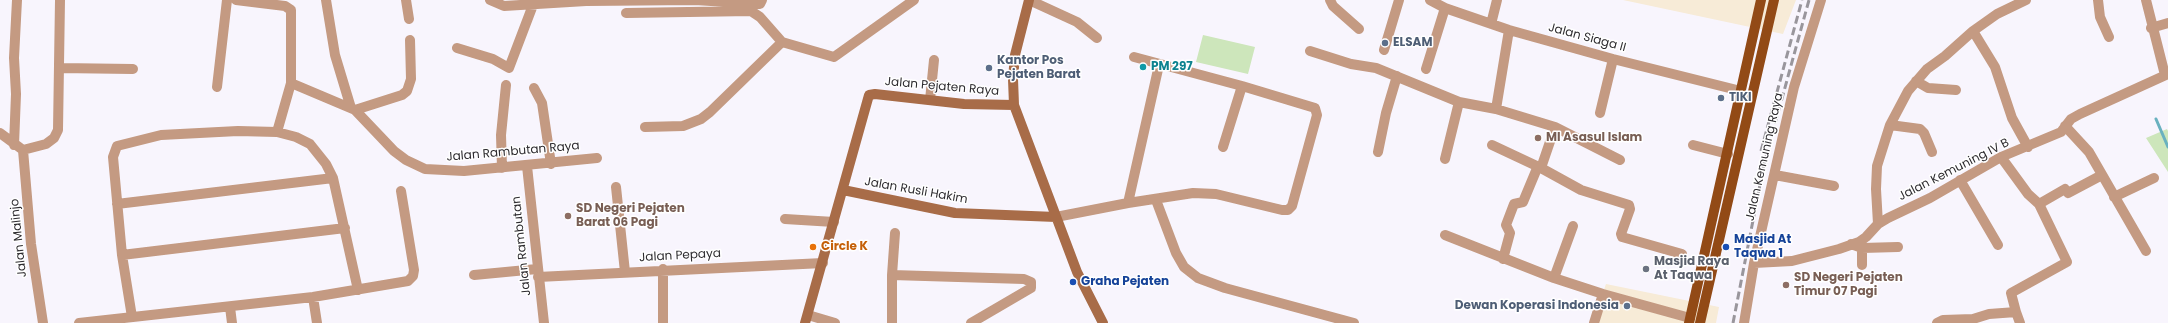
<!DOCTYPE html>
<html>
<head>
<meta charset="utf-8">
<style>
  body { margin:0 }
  canvas { display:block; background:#f8f5fd }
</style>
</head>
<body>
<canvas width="2168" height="323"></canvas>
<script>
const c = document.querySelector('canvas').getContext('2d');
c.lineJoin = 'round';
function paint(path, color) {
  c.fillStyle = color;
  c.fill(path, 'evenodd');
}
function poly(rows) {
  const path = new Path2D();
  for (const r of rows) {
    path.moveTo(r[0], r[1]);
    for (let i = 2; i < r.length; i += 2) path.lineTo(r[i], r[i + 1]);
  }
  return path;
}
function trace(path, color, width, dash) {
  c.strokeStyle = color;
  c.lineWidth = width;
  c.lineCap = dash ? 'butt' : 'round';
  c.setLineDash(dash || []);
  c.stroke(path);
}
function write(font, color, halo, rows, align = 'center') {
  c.font = font + ' Poppins,sans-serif';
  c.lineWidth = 3;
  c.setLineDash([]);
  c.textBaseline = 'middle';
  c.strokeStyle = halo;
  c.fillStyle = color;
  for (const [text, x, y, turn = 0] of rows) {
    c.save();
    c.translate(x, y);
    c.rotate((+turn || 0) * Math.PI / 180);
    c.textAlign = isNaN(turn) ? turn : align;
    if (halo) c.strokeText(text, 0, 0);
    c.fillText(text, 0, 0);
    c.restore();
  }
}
paint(poly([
  [1623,0,1796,0,1783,34],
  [1606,284,1719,307,1716,323,1592,323]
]), '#f7ebd7');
paint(poly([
  [1203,35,1255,47,1248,74,1196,62],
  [2167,129,2168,131,2168,172,2146,138]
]), '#cde6bb');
trace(poly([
  [2156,119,2168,147]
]), '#69b1bf', 3);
trace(poly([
  [236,0,285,6,291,10,291,83,277,132],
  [326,0,335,55,351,108],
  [406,0,409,19],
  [490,0,504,6,586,1,695,0,760,4,762,0],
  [1029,0,1077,22,1097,38],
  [1330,0,1333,6,1359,29],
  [1430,0,1445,8,1509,30,1613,59,1741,91],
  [2098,0,2100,17,2109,37],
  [2146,0,2165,75],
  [626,13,751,11,760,17,782,42,834,57,914,0],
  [1491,24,1497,0],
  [2151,28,2168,23],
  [1973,31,1995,67,2012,118,2028,147],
  [457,48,493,59,509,68,533,5],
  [1384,50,1399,0],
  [1310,51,1351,64,1376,68,1459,102,1496,109,1555,127,1620,160],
  [59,68,133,69],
  [1426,69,1445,8],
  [1916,81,1928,88,1956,90],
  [291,83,355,110,394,151,406,160,425,169,464,171,597,158],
  [217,87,227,0],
  [534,88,542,103,551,164],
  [930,100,934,60],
  [1496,109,1509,30],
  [355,110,402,95,407,91,411,79,410,40],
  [1600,113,1613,59],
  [1890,125,1920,129,1924,133,1932,152],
  [2065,126,2089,152,2146,251],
  [645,127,683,126,701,119,710,112,782,42],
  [1555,127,1541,168,1581,190,1629,205,1630,209,1621,234,1622,237,1682,254],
  [0,133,23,150,46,144,54,138,58,130,60,0],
  [14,145,16,94,14,58,17,0],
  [1492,145,1541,168],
  [1693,145,1728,154],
  [1223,147,1242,86],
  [23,150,31,244,43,323],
  [1378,152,1386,113,1397,76],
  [1445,159,1459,102],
  [527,166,544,323],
  [502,168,501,135,506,85],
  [1775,175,1834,186],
  [1960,180,1998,245],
  [616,187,625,272],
  [2114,197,2154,178],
  [1156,200,1176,253,1184,267,1198,278,1225,288,1354,323],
  [1128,203,1159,65],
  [117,204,333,178],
  [2039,204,2065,189,2068,193,2102,175],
  [1056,217,1128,203,1193,193,1216,194,1282,210,1288,210,1292,206,1317,115,1315,108,1242,86,1134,57],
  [785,219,834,222],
  [1878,224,1876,189,1877,166,1890,125,1908,91,1927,69,1945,56,1973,31,1997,14,2026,0],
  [1445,235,1554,278,1603,294,1690,318],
  [1851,244,1862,248,1898,247],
  [1862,248,1862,265],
  [122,255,345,228],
  [1503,259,1510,233,1506,225,1514,204,1523,202,1538,166],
  [1754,263,1792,261,1839,249,1859,242,1866,237,1878,224,1888,218,1930,198,2001,157,2061,132,2071,119,2080,114,2168,74],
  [474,275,537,269],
  [892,275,1024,279,1031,282,1031,288,971,323],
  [538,277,823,263],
  [1554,278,1573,226],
  [313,297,317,323],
  [230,307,232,323],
  [2016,312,2020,323],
  [808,315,835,323],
  [132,317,122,255,113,157,117,146,161,135,238,131,277,132,296,137,310,144,326,164,333,178,358,290],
  [79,323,313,297,408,281,413,276,414,270,401,191],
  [663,323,663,269],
  [892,323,892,275,895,233],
  [1594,323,1603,294],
  [1744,323,1754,263,1794,87,1821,0],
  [1937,323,1943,320,1973,319,1989,314,2016,312,2011,293,2067,262,2039,204,2028,194,2001,157]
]), '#c49a82', 10);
trace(poly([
  [1029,0,1015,55,1013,79,1014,105,1077,272,1103,323],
  [843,190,955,213,1056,217],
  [805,323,869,95,875,94,964,104,1014,105]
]), '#a86c48', 10);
trace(poly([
  [1689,323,1761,0],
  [1700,323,1774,0]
]), '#924a16', 10);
trace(poly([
  [1761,151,1802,0],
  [1733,323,1764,164,1809,0]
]), '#99969c', 3, [8, 4]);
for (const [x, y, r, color] of [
  [1385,43,4,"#5c6f8a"],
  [1143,67,4,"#0f9aa8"],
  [989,68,4,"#5c6f8a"],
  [1721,98,4,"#5c6f8a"],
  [1538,138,4,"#8d6e63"],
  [568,216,4,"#8d6e63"],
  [813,247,4,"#e8710a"],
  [1726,247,4,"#1a4fb4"],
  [1646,269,4,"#6b7280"],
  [1073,282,4,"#1a4fb4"],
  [1786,285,4,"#8d6e63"],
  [1627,306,4,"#5c6f8a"]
]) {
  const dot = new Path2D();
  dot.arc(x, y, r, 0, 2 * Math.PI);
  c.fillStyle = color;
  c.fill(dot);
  trace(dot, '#fff', 1.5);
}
write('12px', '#2d2b2f', '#fff', [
  ["Jalan Siaga II",1587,38,15],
  ["Jalan Pejaten Raya",942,87,5],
  ["Jalan Rambutan Raya",513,152,-5],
  ["Jalan Kemuning Raya",1765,157,-77],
  ["Jalan Kemuning IV B",1954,170,-27],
  ["Jalan Rusli Hakim",916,191,10],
  ["Jalan Malinjo",19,238,-96],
  ["Jalan Rambutan",522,246,-96],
  ["Jalan Pepaya",680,256,-3]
]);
write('bold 12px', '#4e5e75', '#fff', [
  ["ELSAM",1393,43],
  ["Kantor Pos",997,61],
  ["Pejaten Barat",997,75],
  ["TIKI",1729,98],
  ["Dewan Koperasi Indonesia",1619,306,"right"]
], 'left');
write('bold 12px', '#0d838f', '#fff', [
  ["PM 297",1151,67]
], 'left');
write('bold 12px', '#785e54', '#fff', [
  ["MI Asasul Islam",1546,138],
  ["SD Negeri Pejaten",576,209],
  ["Barat 06 Pagi",576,223],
  ["SD Negeri Pejaten",1794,278],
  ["Timur 07 Pagi",1794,292]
], 'left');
write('bold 12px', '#164399', '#fff', [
  ["Masjid At",1734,240],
  ["Taqwa 1",1734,254],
  ["Graha Pejaten",1081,282]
], 'left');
write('bold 12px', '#c56008', '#fff', [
  ["Circle K",821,247]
], 'left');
write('bold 12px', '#5b616d', '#fff', [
  ["Masjid Raya",1654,262],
  ["At Taqwa",1654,276]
], 'left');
</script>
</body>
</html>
